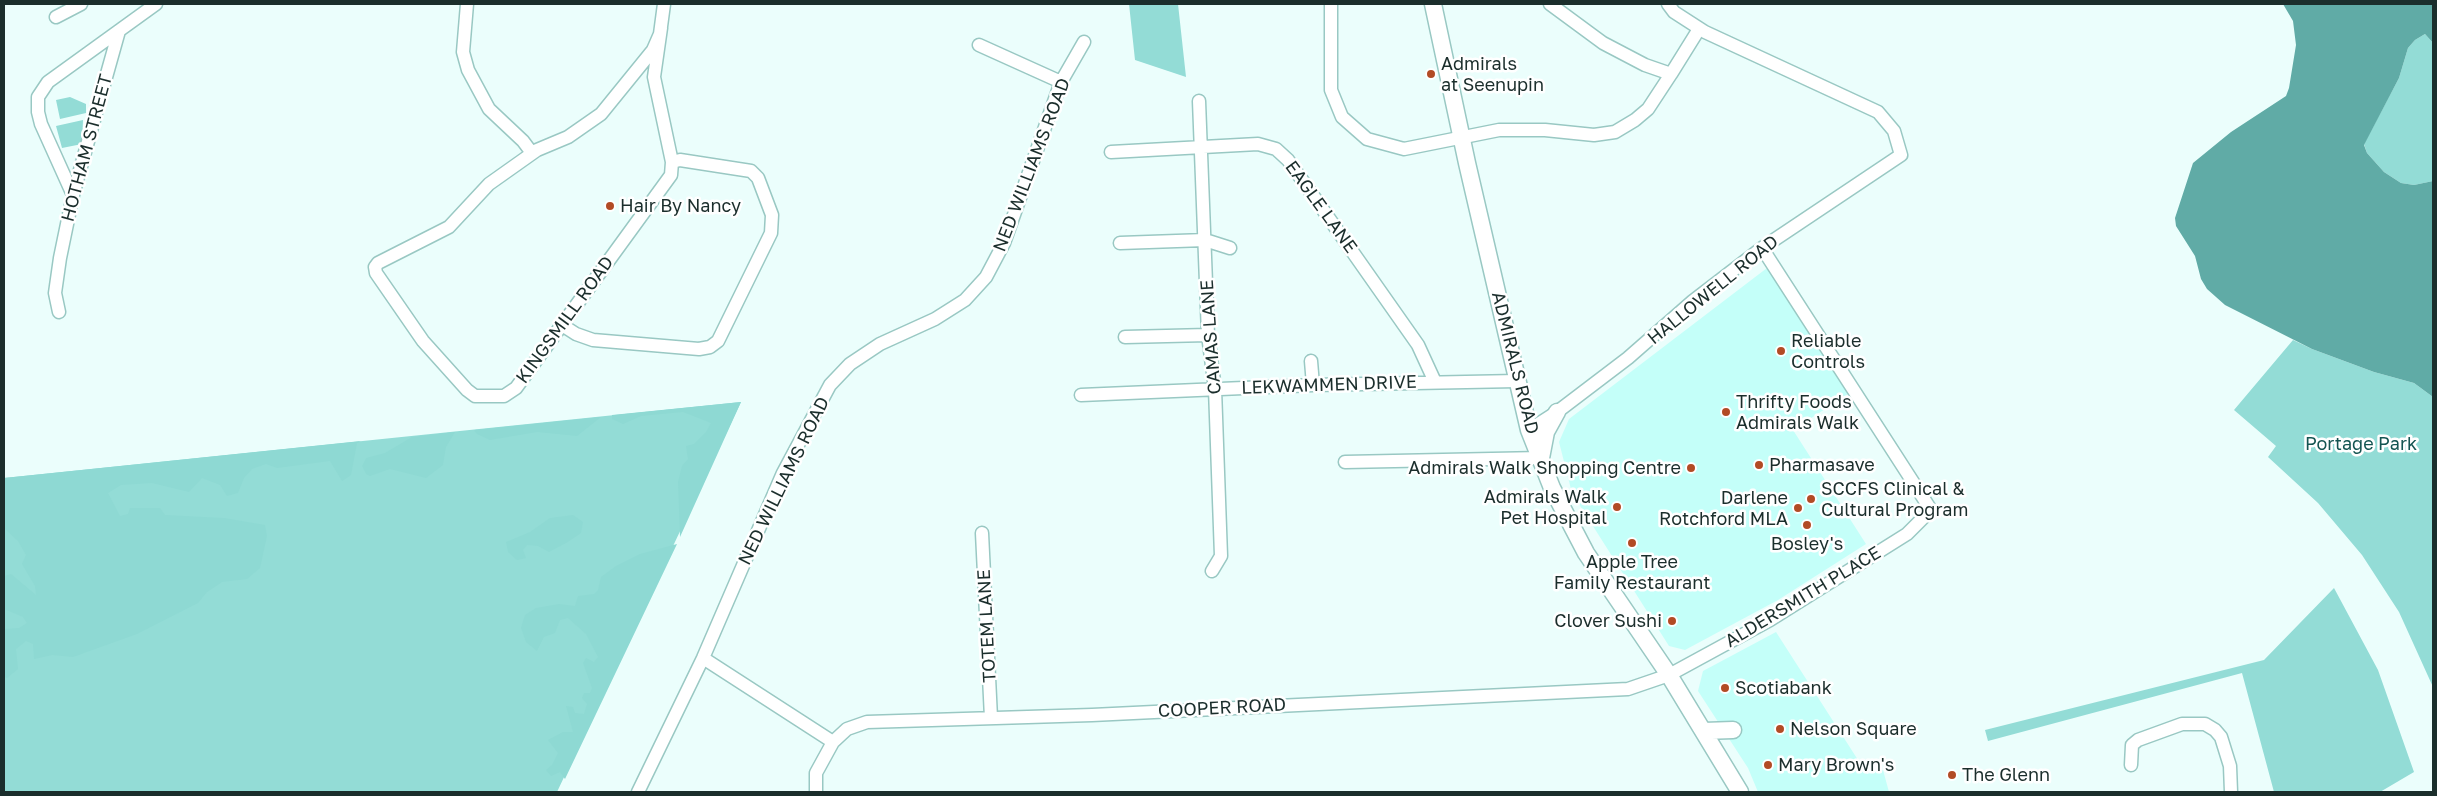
<!DOCTYPE html>
<html>
<head>
<meta charset="utf-8">
<style>
  body { margin:0 }
  #map { position:relative; width:2437px; height:796px; overflow:hidden; background:#ebfefc; font-family:"Golos Text",sans-serif }
  canvas { display:block }
  .frame { position:absolute; inset:0; border:5px solid #1b2e2c; pointer-events:none }
</style>
</head>
<body>
<div id="map">
<canvas width="2437" height="796"></canvas>
<div class="frame"></div>
</div>
<script>
const c = document.querySelector('canvas').getContext('2d');
c.lineJoin = 'round';
function paint(path, color) {
  c.fillStyle = color;
  c.fill(path, 'evenodd');
}
function poly(rows) {
  const path = new Path2D();
  for (const r of rows) {
    path.moveTo(r[0], r[1]);
    for (let i = 2; i < r.length; i += 2) path.lineTo(r[i], r[i + 1]);
  }
  return path;
}
function trace(path, color, width, dash) {
  c.strokeStyle = color;
  c.lineWidth = width;
  c.lineCap = dash ? 'butt' : 'round';
  c.setLineDash(dash || []);
  c.stroke(path);
}
function write(font, color, halo, rows, align = 'center') {
  c.font = font + ' "Golos Text",sans-serif';
  c.lineWidth = 5;
  c.setLineDash([]);
  c.textBaseline = 'middle';
  c.strokeStyle = halo;
  c.fillStyle = color;
  for (const [text, x, y, turn = 0] of rows) {
    c.save();
    c.translate(x, y);
    c.rotate((+turn || 0) * Math.PI / 180);
    c.textAlign = isNaN(turn) ? turn : align;
    if (halo) c.strokeText(text, 0, 0);
    c.fillText(text, 0, 0);
    c.restore();
  }
}
paint(poly([
  [1767,268,1848,394,1793,430,1866,544,1778,600,1685,650,1669,646,1572,493,1559,442,1569,419],
  [1776,632,1867,774,1883,770,1889,792,1758,792,1748,768,1698,691,1703,671]
]), '#c4fff9');
paint(poly([
  [1129,4,1178,4,1186,77,1135,60],
  [2425,34,2433,43,2433,181,2414,185,2401,183,2384,172,2367,153,2364,144,2399,78,2408,48,2415,40],
  [70,97,86,104,86,113,60,119,56,100],
  [83,120,82,144,62,148,56,126],
  [2293,340,2312,349,2374,372,2414,383,2433,397,2433,687,2399,612,2362,555,2318,503,2268,457,2276,446,2234,410],
  [741,402,557,792,4,792,4,478],
  [2334,588,2378,670,2414,772,2380,792,2274,792,2242,673,1988,741,1985,730,2264,660]
]), '#93dcd6');
paint(poly([
  [741,402,680,537,678,482,682,466,688,459,686,446,694,444,706,432,711,423,683,412,641,416,623,424,612,419,612,415],
  [601,417,577,436,537,432,490,440,477,434,474,430],
  [463,431,455,432,446,447,443,465,426,478,390,469,370,476,366,474,362,466,366,458,385,453,412,437],
  [361,441,357,443,351,475,342,481,330,461,277,468,266,464,252,469,244,478,238,493,227,496,220,485,202,478,189,492,152,483,121,485,108,493,120,516,128,514,130,508,160,508,165,515,224,518,265,525,267,536,260,568,247,579,222,582,207,592,198,603,137,634,73,657,52,655,34,659,33,644,26,641,16,649,18,669,7,678,4,677,4,629,19,628,27,623,23,617,4,609,4,576,11,574,36,595,35,586,22,564,26,555,18,541,4,528,4,478],
  [573,515,583,522,581,533,566,543,549,552,538,546,527,545,523,550,526,558,517,560,508,552,506,542,530,532,550,518],
  [677,544,565,779,560,772,551,776,546,770,552,765,558,753,548,740,563,732,573,732,566,706,573,707,575,713,584,714,587,704,582,698,584,693,590,693,592,688,583,663,586,658,594,662,598,657,586,634,568,618,560,620,555,633,544,637,537,651,526,642,521,628,525,615,536,608,559,604,575,606,578,596,594,594,598,590,601,577,616,566,640,554]
]), '#8ed9d3');
paint(poly([
  [2283,4,2433,4,2433,43,2425,34,2415,40,2408,48,2399,78,2364,145,2367,153,2384,172,2401,183,2414,185,2433,181,2433,397,2414,383,2374,372,2312,349,2225,305,2207,289,2201,279,2195,256,2176,226,2175,218,2193,163,2231,132,2286,96,2289,88,2296,45,2293,21]
]), '#60aba6');
const street = poly([
  [467,4,463,52,468,70,489,109,523,141,532,153],
  [1331,4,1331,90,1342,117,1367,139,1404,149,1499,130,1545,130,1594,135,1615,132,1635,120,1648,109,1671,74],
  [1550,4,1603,43,1645,65,1671,74,1699,29],
  [56,17,81,4],
  [661,28,654,77,672,162,671,175,516,388,504,396,475,396,467,390,423,341,376,273,375,267,378,263,449,227,489,184,537,150,568,137,601,114,653,50,660,34,664,4],
  [979,45,1061,82],
  [1199,101,1208,335,1215,389,1221,556,1212,571],
  [1111,152,1258,144,1276,149,1288,160,1418,345,1435,382],
  [73,195,41,124,38,112,38,97,48,82,156,4],
  [1120,243,1205,240,1230,248],
  [59,312,55,293,60,258,73,195,119,31],
  [562,325,576,334,593,340,699,349,710,347,718,341,771,233,772,215,758,178,751,171,680,160,672,162],
  [1125,337,1208,335],
  [1311,361,1313,385],
  [1081,395,1313,385,1517,381],
  [1529,430,1557,412,1628,358,1693,301,1762,248,1901,155,1894,131,1878,112,1705,32,1674,12,1668,4],
  [1345,462,1541,458],
  [982,533,991,718],
  [703,658,833,742],
  [2131,765,2132,745,2138,740,2182,724,2205,724,2215,730,2221,737,2230,766,2231,792],
  [638,792,703,658,783,473,830,385,850,364,880,344,935,319,965,300,986,277,1004,243,1061,82,1084,42],
  [816,792,816,773,833,742,847,729,867,722,1092,715,1628,689,1669,675,1770,620,1907,534,1931,510,1762,248]
]);
const secondary = poly([
  [1433,4,1467,163,1529,430,1552,488,1586,553,1669,675,1740,792],
  [1541,458,1546,432,1557,412],
  [1704,731,1733,730]
]);
trace(street, '#99c8c3', 15);
trace(secondary, '#99c8c3', 19);
trace(street, '#fff', 12);
trace(secondary, '#fff', 16);
for (const [x, y, r, color] of [
  [1431,74,5,"#b24b25"],
  [610,206,5,"#b24b25"],
  [1781,351,5,"#b24b25"],
  [1726,412,5,"#b24b25"],
  [1759,465,5,"#b24b25"],
  [1691,468,5,"#b24b25"],
  [1811,499,5,"#b24b25"],
  [1617,507,5,"#b24b25"],
  [1798,508,5,"#b24b25"],
  [1807,525,5,"#b24b25"],
  [1632,543,5,"#b24b25"],
  [1672,621,5,"#b24b25"],
  [1725,688,5,"#b24b25"],
  [1780,729,5,"#b24b25"],
  [1768,765,5,"#b24b25"],
  [1952,775,5,"#b24b25"]
]) {
  const dot = new Path2D();
  dot.arc(x, y, r, 0, 2 * Math.PI);
  c.fillStyle = color;
  c.fill(dot);
  trace(dot, '#fff', 2);
}
write('18px', '#1b2e2c', '#fff', [
  ["Admirals",1441,64],
  ["at Seenupin",1441,85],
  ["Hair By Nancy",620,206],
  ["Reliable",1791,341],
  ["Controls",1791,362],
  ["Thrifty Foods",1736,402],
  ["Admirals Walk",1736,423],
  ["Pharmasave",1769,465],
  ["Admirals Walk Shopping Centre",1681,468,"right"],
  ["SCCFS Clinical &",1821,489],
  ["Cultural Program",1821,510],
  ["Admirals Walk",1607,497,"right"],
  ["Pet Hospital",1607,518,"right"],
  ["Darlene",1788,498,"right"],
  ["Rotchford MLA",1788,519,"right"],
  ["Bosley's",1807,544,"center"],
  ["Apple Tree",1632,562,"center"],
  ["Family Restaurant",1632,583,"center"],
  ["Clover Sushi",1662,621,"right"],
  ["Scotiabank",1735,688],
  ["Nelson Square",1790,729],
  ["Mary Brown's",1778,765],
  ["The Glenn",1962,775]
], 'left');
write('18px', '#1b2e2c', '#fff', [
  ["HOTHAM STREET",87,148,-75],
  ["NED WILLIAMS ROAD",1032,165,-69],
  ["EAGLE LANE",1321,207,54],
  ["HALLOWELL ROAD",1713,290,-39],
  ["KINGSMILL ROAD",565,320,-54],
  ["CAMAS LANE",1211,337,-94],
  ["ADMIRALS ROAD",1515,363,76],
  ["LEKWAMMEN DRIVE",1329,385,-2],
  ["NED WILLIAMS ROAD",784,481,-64],
  ["ALDERSMITH PLACE",1803,597,-31],
  ["TOTEM LANE",987,626,-93],
  ["COOPER ROAD",1222,708,-3]
]);
write('18px', '#145552', '#fff', [
  ["Portage Park",2361,444]
]);
</script>
</body>
</html>
